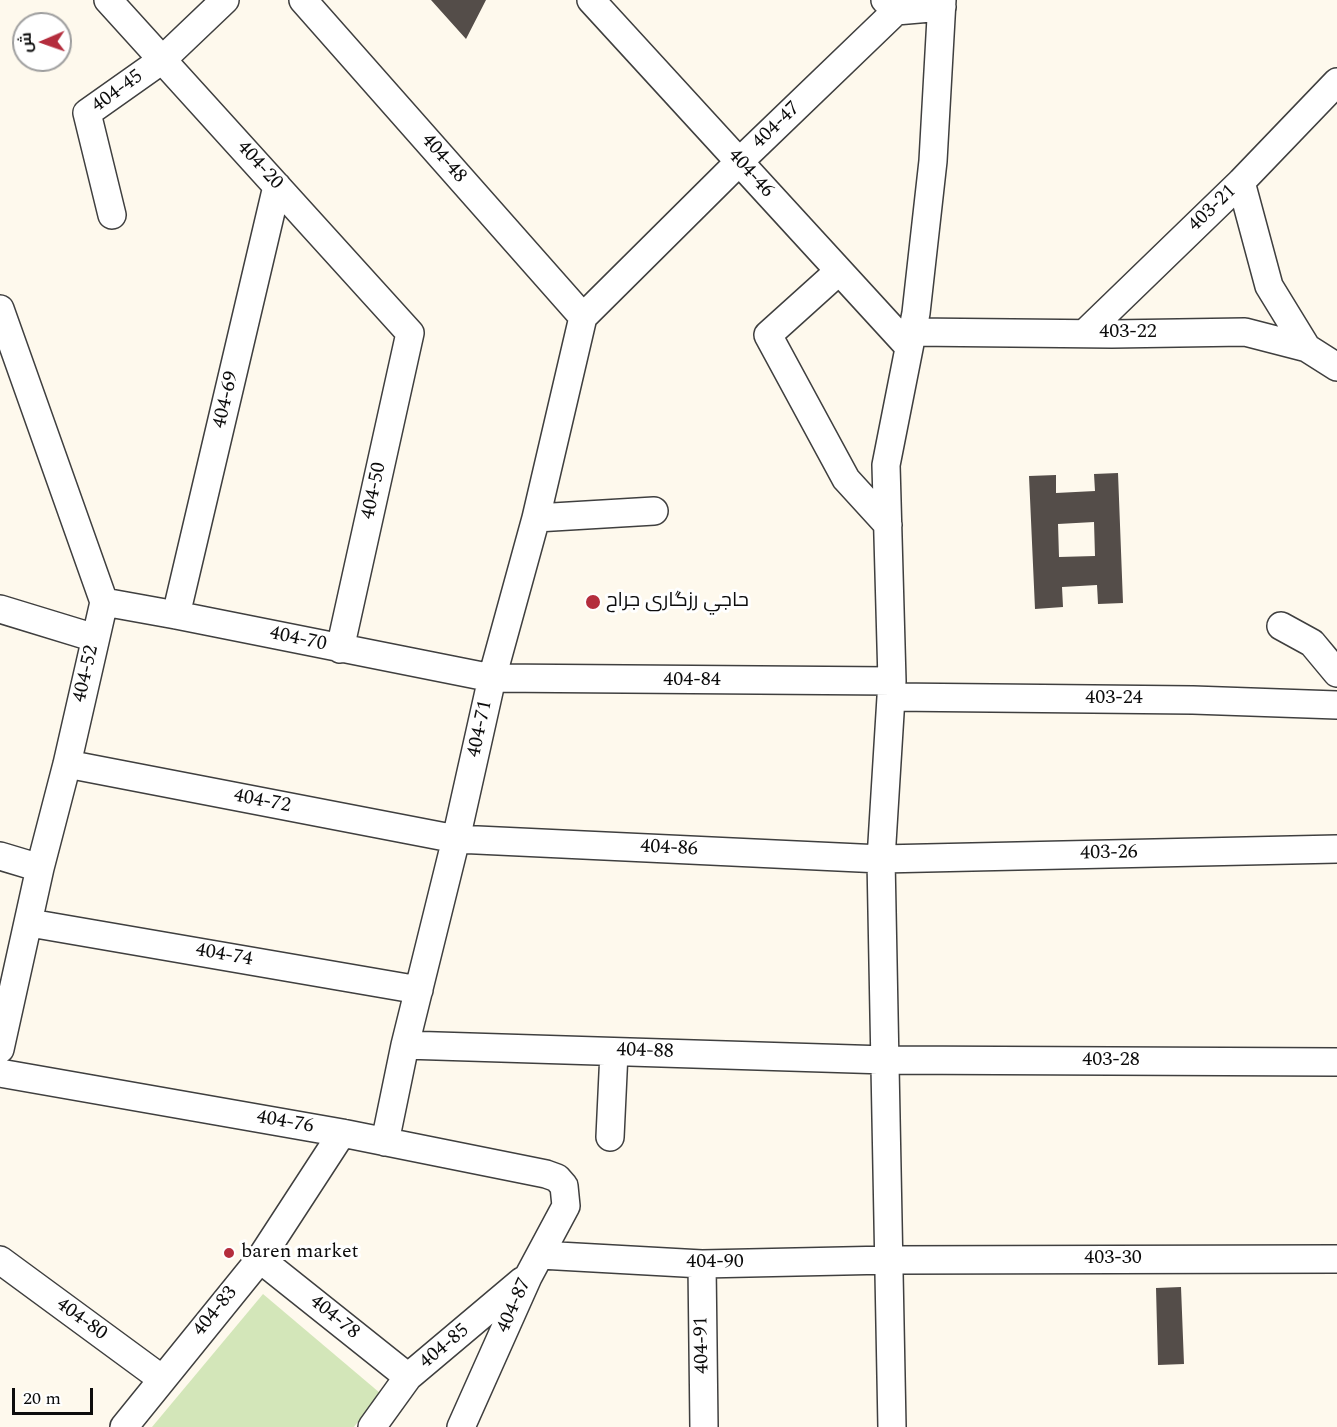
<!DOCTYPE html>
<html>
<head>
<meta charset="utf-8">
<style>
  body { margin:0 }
  #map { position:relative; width:1337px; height:1427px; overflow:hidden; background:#fef9ed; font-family:Spectral,Cairo,serif }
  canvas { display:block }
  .north { position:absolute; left:12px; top:12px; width:60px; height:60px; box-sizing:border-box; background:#fff; border:2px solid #9e9e9e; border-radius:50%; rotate:268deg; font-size:16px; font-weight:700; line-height:24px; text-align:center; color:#0c0c0c }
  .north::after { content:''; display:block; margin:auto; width:21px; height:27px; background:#b42d3d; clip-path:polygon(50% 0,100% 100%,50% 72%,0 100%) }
  .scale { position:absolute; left:12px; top:1388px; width:81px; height:27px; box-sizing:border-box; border:3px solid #0c0c0c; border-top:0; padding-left:8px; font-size:18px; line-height:21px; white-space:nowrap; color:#0c0c0c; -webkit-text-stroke:4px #fff; paint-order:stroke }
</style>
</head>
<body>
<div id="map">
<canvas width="1337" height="1427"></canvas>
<div class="north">ش</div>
<div class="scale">20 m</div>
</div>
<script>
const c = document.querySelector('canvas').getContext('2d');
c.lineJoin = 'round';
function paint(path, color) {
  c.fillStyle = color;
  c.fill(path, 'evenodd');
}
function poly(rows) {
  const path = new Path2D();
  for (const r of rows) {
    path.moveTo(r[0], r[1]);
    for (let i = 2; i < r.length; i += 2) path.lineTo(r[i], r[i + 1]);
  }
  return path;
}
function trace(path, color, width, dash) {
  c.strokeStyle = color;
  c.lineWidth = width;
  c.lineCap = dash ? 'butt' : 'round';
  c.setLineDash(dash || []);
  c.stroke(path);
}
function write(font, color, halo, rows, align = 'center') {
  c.font = font + ' Spectral,Cairo,serif';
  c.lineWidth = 6;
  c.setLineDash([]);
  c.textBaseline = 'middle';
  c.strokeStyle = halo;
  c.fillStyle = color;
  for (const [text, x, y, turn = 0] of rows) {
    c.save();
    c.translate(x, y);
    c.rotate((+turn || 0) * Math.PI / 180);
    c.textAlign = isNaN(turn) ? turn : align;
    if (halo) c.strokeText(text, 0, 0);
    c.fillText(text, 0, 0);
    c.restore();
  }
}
paint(poly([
  [263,1294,380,1393,354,1427,152,1427]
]), '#d3e6b9');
paint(poly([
  [431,0,486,0,466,39],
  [1118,473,1123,603,1098,604,1097,585,1062,587,1063,607,1035,609,1029,476,1056,475,1056,493,1095,491,1094,474],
  [1094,522,1095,556,1059,557,1058,524],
  [1181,1287,1184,1364,1158,1365,1156,1288]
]), '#544d49');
const minor = poly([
  [108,0,410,333,340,649],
  [303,0,583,317],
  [591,0,909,347],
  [885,0,896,11,942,7],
  [1241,182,1269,286,1307,348],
  [112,215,87,113,162,60,225,0],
  [839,271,768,335,846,479,888,525],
  [0,309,104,602,67,764,40,868,0,1049],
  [583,317,739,162,896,11],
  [912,332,1112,334,1245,332,1307,348,1337,367],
  [1085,333,1241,182,1337,82],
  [536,518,654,511],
  [104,602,176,615,492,678,892,681],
  [0,609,95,638],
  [176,615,277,186],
  [1281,626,1312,643,1337,673],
  [891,697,1193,700,1337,705],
  [67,764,456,839,881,859,1337,849],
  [0,856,40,868],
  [30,923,419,990],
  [405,1045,886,1060,1337,1062],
  [0,1073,342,1133,546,1174,557,1178,564,1186,566,1206,528,1277,461,1427],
  [610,1137,614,1052],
  [385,1142,405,1045,456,839,492,678,536,518,583,317],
  [540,1255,702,1264,890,1260,1337,1259],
  [260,1259,408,1377],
  [0,1260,162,1379],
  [702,1264,704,1427],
  [124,1427,260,1259,342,1133],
  [372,1427,408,1377,522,1281],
  [892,1427,881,859,892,681,886,465,916,313,933,161,942,0]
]);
trace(minor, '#3f3f3f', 30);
trace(minor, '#fff', 27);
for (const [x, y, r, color] of [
  [593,602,8,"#b42d3d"],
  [229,1253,6,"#b42d3d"]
]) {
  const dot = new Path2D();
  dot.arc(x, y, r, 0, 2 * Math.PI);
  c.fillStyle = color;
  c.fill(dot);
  trace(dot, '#fff', 2);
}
write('20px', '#0c0c0c', '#fff', [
  ["404-45",118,92,-36],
  ["404-47",777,126,-44],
  ["404-48",443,159,49],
  ["404-20",259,166,48],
  ["404-46",750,174,48],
  ["403-21",1213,209,-44],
  ["403-22",1128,333],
  ["404-69",227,400,-77],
  ["404-50",375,491,-78],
  ["404-70",298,640,12],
  ["404-52",87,674,-77],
  ["404-84",692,681],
  ["403-24",1114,699],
  ["404-71",481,729,-78],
  ["404-72",262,802,11],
  ["404-86",669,849,3],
  ["403-26",1109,854,-1],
  ["404-74",224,956,10],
  ["404-88",645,1052,2],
  ["403-28",1111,1061],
  ["404-76",285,1123,10],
  ["403-30",1113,1259],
  ["404-90",715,1263],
  ["404-87",515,1306,-66],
  ["404-83",216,1312,-51],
  ["404-78",334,1318,39],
  ["404-80",81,1320,36],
  ["404-91",703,1345,-91],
  ["404-85",445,1347,-40]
]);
write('20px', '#0c0c0c', '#fff', [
  ["حاجي رزگارى جراح",606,602],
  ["baren market",241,1253]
], 'left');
</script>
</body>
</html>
